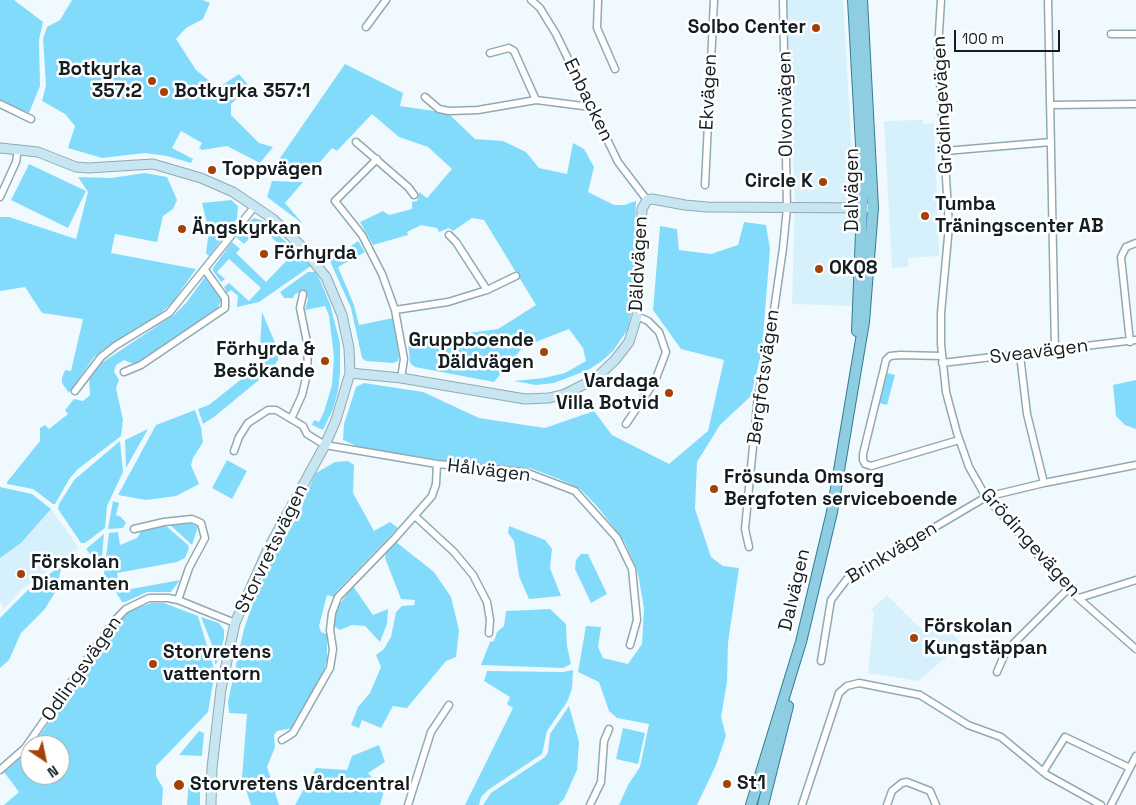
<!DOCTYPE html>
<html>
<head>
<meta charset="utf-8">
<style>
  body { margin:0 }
  #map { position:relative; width:1136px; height:805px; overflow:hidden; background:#f0fafe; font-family:"Space Grotesk",sans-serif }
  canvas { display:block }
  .north { position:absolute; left:20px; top:735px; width:50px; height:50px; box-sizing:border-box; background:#fff; border:1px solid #a1a5a6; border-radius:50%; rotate:146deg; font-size:14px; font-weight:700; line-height:20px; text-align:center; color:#141e21 }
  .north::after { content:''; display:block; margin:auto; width:18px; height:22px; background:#a44107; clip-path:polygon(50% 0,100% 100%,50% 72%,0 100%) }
  .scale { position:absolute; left:954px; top:30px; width:106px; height:22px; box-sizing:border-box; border:2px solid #141e21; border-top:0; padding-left:6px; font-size:15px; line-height:18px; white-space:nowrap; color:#141e21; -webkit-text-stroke:4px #fff; paint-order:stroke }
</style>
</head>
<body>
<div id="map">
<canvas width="1136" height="805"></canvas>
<div class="north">N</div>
<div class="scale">100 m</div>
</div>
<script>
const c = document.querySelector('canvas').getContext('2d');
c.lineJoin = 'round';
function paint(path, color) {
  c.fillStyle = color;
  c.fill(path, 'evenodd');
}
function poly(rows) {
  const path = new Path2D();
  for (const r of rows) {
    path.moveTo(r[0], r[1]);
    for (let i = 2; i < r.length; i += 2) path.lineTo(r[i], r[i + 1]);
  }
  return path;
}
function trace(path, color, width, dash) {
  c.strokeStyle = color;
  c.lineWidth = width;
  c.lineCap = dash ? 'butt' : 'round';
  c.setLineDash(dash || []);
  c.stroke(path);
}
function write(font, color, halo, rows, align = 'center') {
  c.font = font + ' "Space Grotesk",sans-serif';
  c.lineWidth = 5;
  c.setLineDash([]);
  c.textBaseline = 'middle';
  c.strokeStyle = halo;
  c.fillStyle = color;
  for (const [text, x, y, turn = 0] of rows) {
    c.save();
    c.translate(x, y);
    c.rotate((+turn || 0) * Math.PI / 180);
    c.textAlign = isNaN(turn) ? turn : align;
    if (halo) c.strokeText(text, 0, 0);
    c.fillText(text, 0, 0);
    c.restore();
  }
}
paint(poly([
  [786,0,843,0,855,203,852,306,792,304,795,201],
  [923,120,923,124,934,123,939,256,908,258,908,267,892,268,884,121],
  [51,509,79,548,21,590,4,609,0,602,0,558,21,543],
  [887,595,924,632,949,630,962,644,918,681,868,673,874,613,871,610]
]), '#d6f1fb');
paint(poly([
  [0,0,14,0,43,22,39,40,40,86,29,113,0,102],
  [72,0,203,0,210,3,203,19,186,28,176,39,196,70,218,88,239,74,250,87,231,104,231,115,259,143,273,147,260,163,227,146,202,150,199,148,202,143,181,131,172,148,193,159,191,163,167,156,145,153,102,158,68,148,75,126,65,114,42,101,46,85,43,39,47,27,60,20],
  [345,64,403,93,400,106,448,113,475,139,503,141,526,152,539,168,567,174,573,143,584,149,594,167,588,192,614,205,624,205,636,201,632,309,628,329,613,351,602,361,588,370,554,383,536,385,514,381,544,378,565,373,586,361,583,348,569,329,523,347,494,382,415,367,410,363,408,341,498,329,536,305,484,220,472,218,453,231,449,228,439,232,437,228,421,225,407,232,408,235,373,245,360,222,383,211,389,215,412,209,412,202,417,201,419,192,427,198,452,169,428,147,399,137,372,114,337,151,332,148,310,174,278,174,275,172,280,158],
  [29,164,86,191,68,228,11,200],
  [145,173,167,177,177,200,173,209,163,216,157,242,115,234,111,253,196,269,172,303,154,319,105,348,94,357,69,393,62,383,62,378,65,370,71,371,83,319,42,313,25,287,0,291,0,217,9,217,76,239,88,192,78,177,111,178],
  [272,181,303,182,285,203,303,224,267,197],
  [231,200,238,206,237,219,209,256,206,253,209,231,202,203],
  [254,218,264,221,311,266,259,302,237,307,238,296,231,290,227,293,224,287,229,283,249,301,261,288,229,259,217,272,225,279,221,282,213,271,213,268,232,242,240,249,236,253,266,282,291,256,261,227,244,244,237,238,237,235,248,222],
  [744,222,766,225,770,249,762,350,751,396,720,425,697,462,695,509,711,557,723,566,739,568,728,643,727,682,721,717,726,736,716,765,697,805,619,805,628,785,640,767,649,724,617,718,609,711,599,682,578,672,586,626,601,627,598,647,603,658,628,664,642,644,644,609,639,579,636,567,624,541,597,506,580,489,559,479,530,468,440,460,359,447,343,440,344,424,356,387,364,383,423,392,479,418,545,428,594,411,612,435,669,464,708,431,724,360,681,349,653,310,660,226,677,229,679,250,711,254,738,245],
  [358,241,365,252,338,267,354,305,359,325,393,318,399,356,398,361,393,363,366,361,362,358,351,308,330,261],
  [308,272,315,272,320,280,330,304,340,343,340,373,338,391,333,409,323,430,312,425,314,420,319,422,324,412,332,385,334,357,329,316,325,306,305,310,308,299,304,291,295,294,293,298,284,298,280,292],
  [205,277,208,277,222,299,217,309,136,365,124,360,116,365,114,372,119,380,116,388,123,420,121,436,78,469,70,478,55,504,53,504,33,489,7,484,7,482,40,441,40,428,45,425,49,429,68,414,65,410,74,399,83,401,90,395,89,378,103,362,175,314,186,303],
  [262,312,279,352,278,360,271,370,214,417,203,424,198,409,209,405,259,365],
  [887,373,895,375,887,405,879,403],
  [1136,380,1136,429,1125,425,1116,416,1113,385],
  [195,410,201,427,203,442,193,458,191,465,199,484,176,496,146,500,118,495,156,425],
  [148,429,126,468,125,440],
  [120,441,123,472,107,506,105,528,85,543,81,543,58,509,59,504,74,480],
  [227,460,247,471,232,499,212,488],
  [348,461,354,465,353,493,374,531,390,522,398,528,336,592,334,597,327,595,319,626,321,632,327,634,327,660,323,673,293,728,277,731,274,735,275,747,267,767,279,805,251,805,242,777,247,714,229,713,228,701,244,629,259,586,275,554,301,511,306,494,316,473,335,462],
  [0,487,32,494,51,509,21,543,0,558],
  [113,501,119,503,116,515,121,517,126,523,123,528,108,529],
  [169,524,193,524,198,527,192,545],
  [165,525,188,545,189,548,185,558,177,562,117,573,118,579,109,581,104,574,109,533,118,532,120,545,137,538,143,528],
  [509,526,545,540,552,549,550,568,561,596,529,599,519,576,514,541,508,533],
  [104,534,101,566,99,566,86,549],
  [396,542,434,572,451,597,459,630,456,657,446,661,407,708,393,706,381,728,362,720,359,728,351,725,358,707,370,693,381,667,376,655,384,649,391,637,396,612,402,606,414,605,415,600,401,599,385,558,386,553],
  [581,554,588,554,607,594,591,603,575,569,576,560],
  [62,565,56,591,44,610,21,633,9,660,0,668,0,618,29,589],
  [180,580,171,592,147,592,125,602,122,602,111,584,118,582,120,591],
  [353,586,373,615,388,609,387,624,380,642,365,626,352,625,340,630,333,626,337,608],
  [151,603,164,603,198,616,215,672,208,712,156,766,156,776,163,788,162,805,4,805,19,792,4,772,30,750,30,775,60,775,60,745,33,745,123,617,130,611],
  [550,609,566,624,567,646,571,664,563,668,481,665,490,642,494,641,497,632,504,626,506,611],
  [201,617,219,623,224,630,224,638,217,663,215,664,212,645],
  [573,670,572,689,567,702,547,731,542,754,488,790,481,797,479,805,465,805,513,708,507,704,510,697,484,681,487,671,563,672],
  [569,706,579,742,577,770,564,799,558,805,483,805,491,793,545,757,548,752,550,734],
  [623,728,645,733,638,764,616,759],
  [199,731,204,733,202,756,179,755],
  [379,745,385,762,368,773,384,791,380,805,295,805,316,768,347,770,352,756],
  [189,777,200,778,200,805,187,805]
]), '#83dbfb');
const street = poly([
  [531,0,540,8,556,34,618,162,647,200],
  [598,0,597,28,615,69],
  [941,0,938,49,949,226,941,313,941,344,946,392,957,433,969,467,986,497,1068,589,1136,649],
  [1048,0,1055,350],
  [366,27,386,0],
  [1111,34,1136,34],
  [490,53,509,48,514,51,536,100,591,107],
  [425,97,439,109,449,111,478,110,536,100],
  [0,104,31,119],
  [1051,105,1136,104],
  [356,142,408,187,414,195],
  [945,151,1051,142],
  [377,159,335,201,362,235,382,274,395,310,404,359,401,378],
  [705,185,714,0],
  [0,197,16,162,18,149],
  [449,235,456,242,487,290],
  [395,310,448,302,487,290,516,276],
  [1130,342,1121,257,1126,247,1136,243],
  [1020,355,1027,414,1044,483],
  [942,356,900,355,890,356,886,360,863,454,863,460,865,464,871,466,959,440],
  [942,363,1136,340],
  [124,372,141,365,225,308,225,298,205,270],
  [75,391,101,357,115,346,169,313,255,206],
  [291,419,302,395,307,374,308,347,300,308,303,294],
  [626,424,655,381,666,352,659,332,648,321,637,316],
  [234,451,239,437,248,423,268,410,276,410,303,426,307,434,325,445,437,464,525,472,575,491,617,538,632,569,637,620,630,645],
  [415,516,454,552,473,575,487,602,490,620,489,633],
  [134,529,164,522,192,519,201,523,205,538,189,568,178,600],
  [749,547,745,529,758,395,769,345,783,248,787,208,783,0],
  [1079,598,1136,580],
  [821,661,831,600,847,579,986,497,1044,483,1136,465],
  [997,672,1006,651,1068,589],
  [282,740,293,733,330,668,333,649,330,630,332,613,338,597,395,538,432,496,436,484,437,464],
  [0,770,25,748,113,622,126,609,149,598,168,598,178,600,235,623],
  [1043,772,1065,737,1130,768],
  [408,805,431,732,449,705],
  [590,805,601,782,604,741,609,729],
  [802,805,839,693,847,686,859,683,920,695,968,725,1001,737,1047,775,1101,805],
  [887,805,892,791,902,783,907,782,930,791,936,805],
  [1111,805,1136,756]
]);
const secondary = poly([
  [0,148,38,152,76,167,88,168,153,164,201,178,233,192,273,219,300,245,326,277,342,315,349,348,350,373,336,420,325,445,268,549,235,623,221,689,212,768,211,805],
  [350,373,401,378,525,399,549,398,565,394,595,379,615,360,629,342,637,316,642,209,647,200,652,199,685,205,707,207,873,208]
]);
const primary = poly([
  [853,0,863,182,857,331],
  [751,805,801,642,832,512,864,322,873,208,862,0],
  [763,805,788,706]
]);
trace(street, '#91a9b2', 9);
trace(secondary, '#91a9b2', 11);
trace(primary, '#337b92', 12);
trace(street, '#fff', 6);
trace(secondary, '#c7e6f1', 9);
trace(primary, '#8fcee2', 10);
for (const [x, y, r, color] of [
  [816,28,5,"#a44107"],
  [152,81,5,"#a44107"],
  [164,92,5,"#a44107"],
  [212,170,5,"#a44107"],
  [823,182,5,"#a44107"],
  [925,216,5,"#a44107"],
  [182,229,5,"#a44107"],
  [264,254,5,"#a44107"],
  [819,269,5,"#a44107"],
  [544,352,5,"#a44107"],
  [325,361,5,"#a44107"],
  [669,393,5,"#a44107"],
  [714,489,5,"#a44107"],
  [21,574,5,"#a44107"],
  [914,638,5,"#a44107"],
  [153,664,5,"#a44107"],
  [727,784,5,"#a44107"],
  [179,785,6,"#a44107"]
]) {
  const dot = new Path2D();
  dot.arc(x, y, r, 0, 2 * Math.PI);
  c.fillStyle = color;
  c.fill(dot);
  trace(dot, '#fff', 2);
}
write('bold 19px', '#141e21', '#fff', [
  ["Solbo Center",806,28,"right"],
  ["Botkyrka",142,70,"right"],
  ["357:2",142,92,"right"],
  ["Botkyrka 357:1",174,92],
  ["Toppvägen",222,170],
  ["Circle K",813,182,"right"],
  ["Tumba",935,205],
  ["Träningscenter AB",935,227],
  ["Ängskyrkan",192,229],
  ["Förhyrda",274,254],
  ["OKQ8",829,269],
  ["Gruppboende",534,341,"right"],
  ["Däldvägen",534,363,"right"],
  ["Förhyrda &",315,350,"right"],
  ["Besökande",315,372,"right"],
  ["Vardaga",659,382,"right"],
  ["Villa Botvid",659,404,"right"],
  ["Frösunda Omsorg",724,478],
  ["Bergfoten serviceboende",724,500],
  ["Förskolan",31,563],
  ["Diamanten",31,585],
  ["Förskolan",924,627],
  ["Kungstäppan",924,649],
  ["Storvretens",163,653],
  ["vattentorn",163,675],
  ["St1",737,784],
  ["Storvretens Vårdcentral",190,785]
], 'left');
write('19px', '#141e21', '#fff', [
  ["Ekvägen",709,92,-87],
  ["Enbacken",588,100,64],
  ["Olvonvägen",786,104,-91],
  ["Grödingevägen",943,105,-93],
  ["Dalvägen",853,190,-90],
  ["Däldvägen",639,264,-87],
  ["Sveavägen",1039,352,-7],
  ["Bergfotsvägen",764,377,-82],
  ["Hålvägen",489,471,7],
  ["Grödingevägen",1030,543,48],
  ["Storvretsvägen",272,549,-64],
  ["Brinkvägen",892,553,-31],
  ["Dalvägen",795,590,-77],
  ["Odlingsvägen",82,669,-55]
]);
</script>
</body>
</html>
